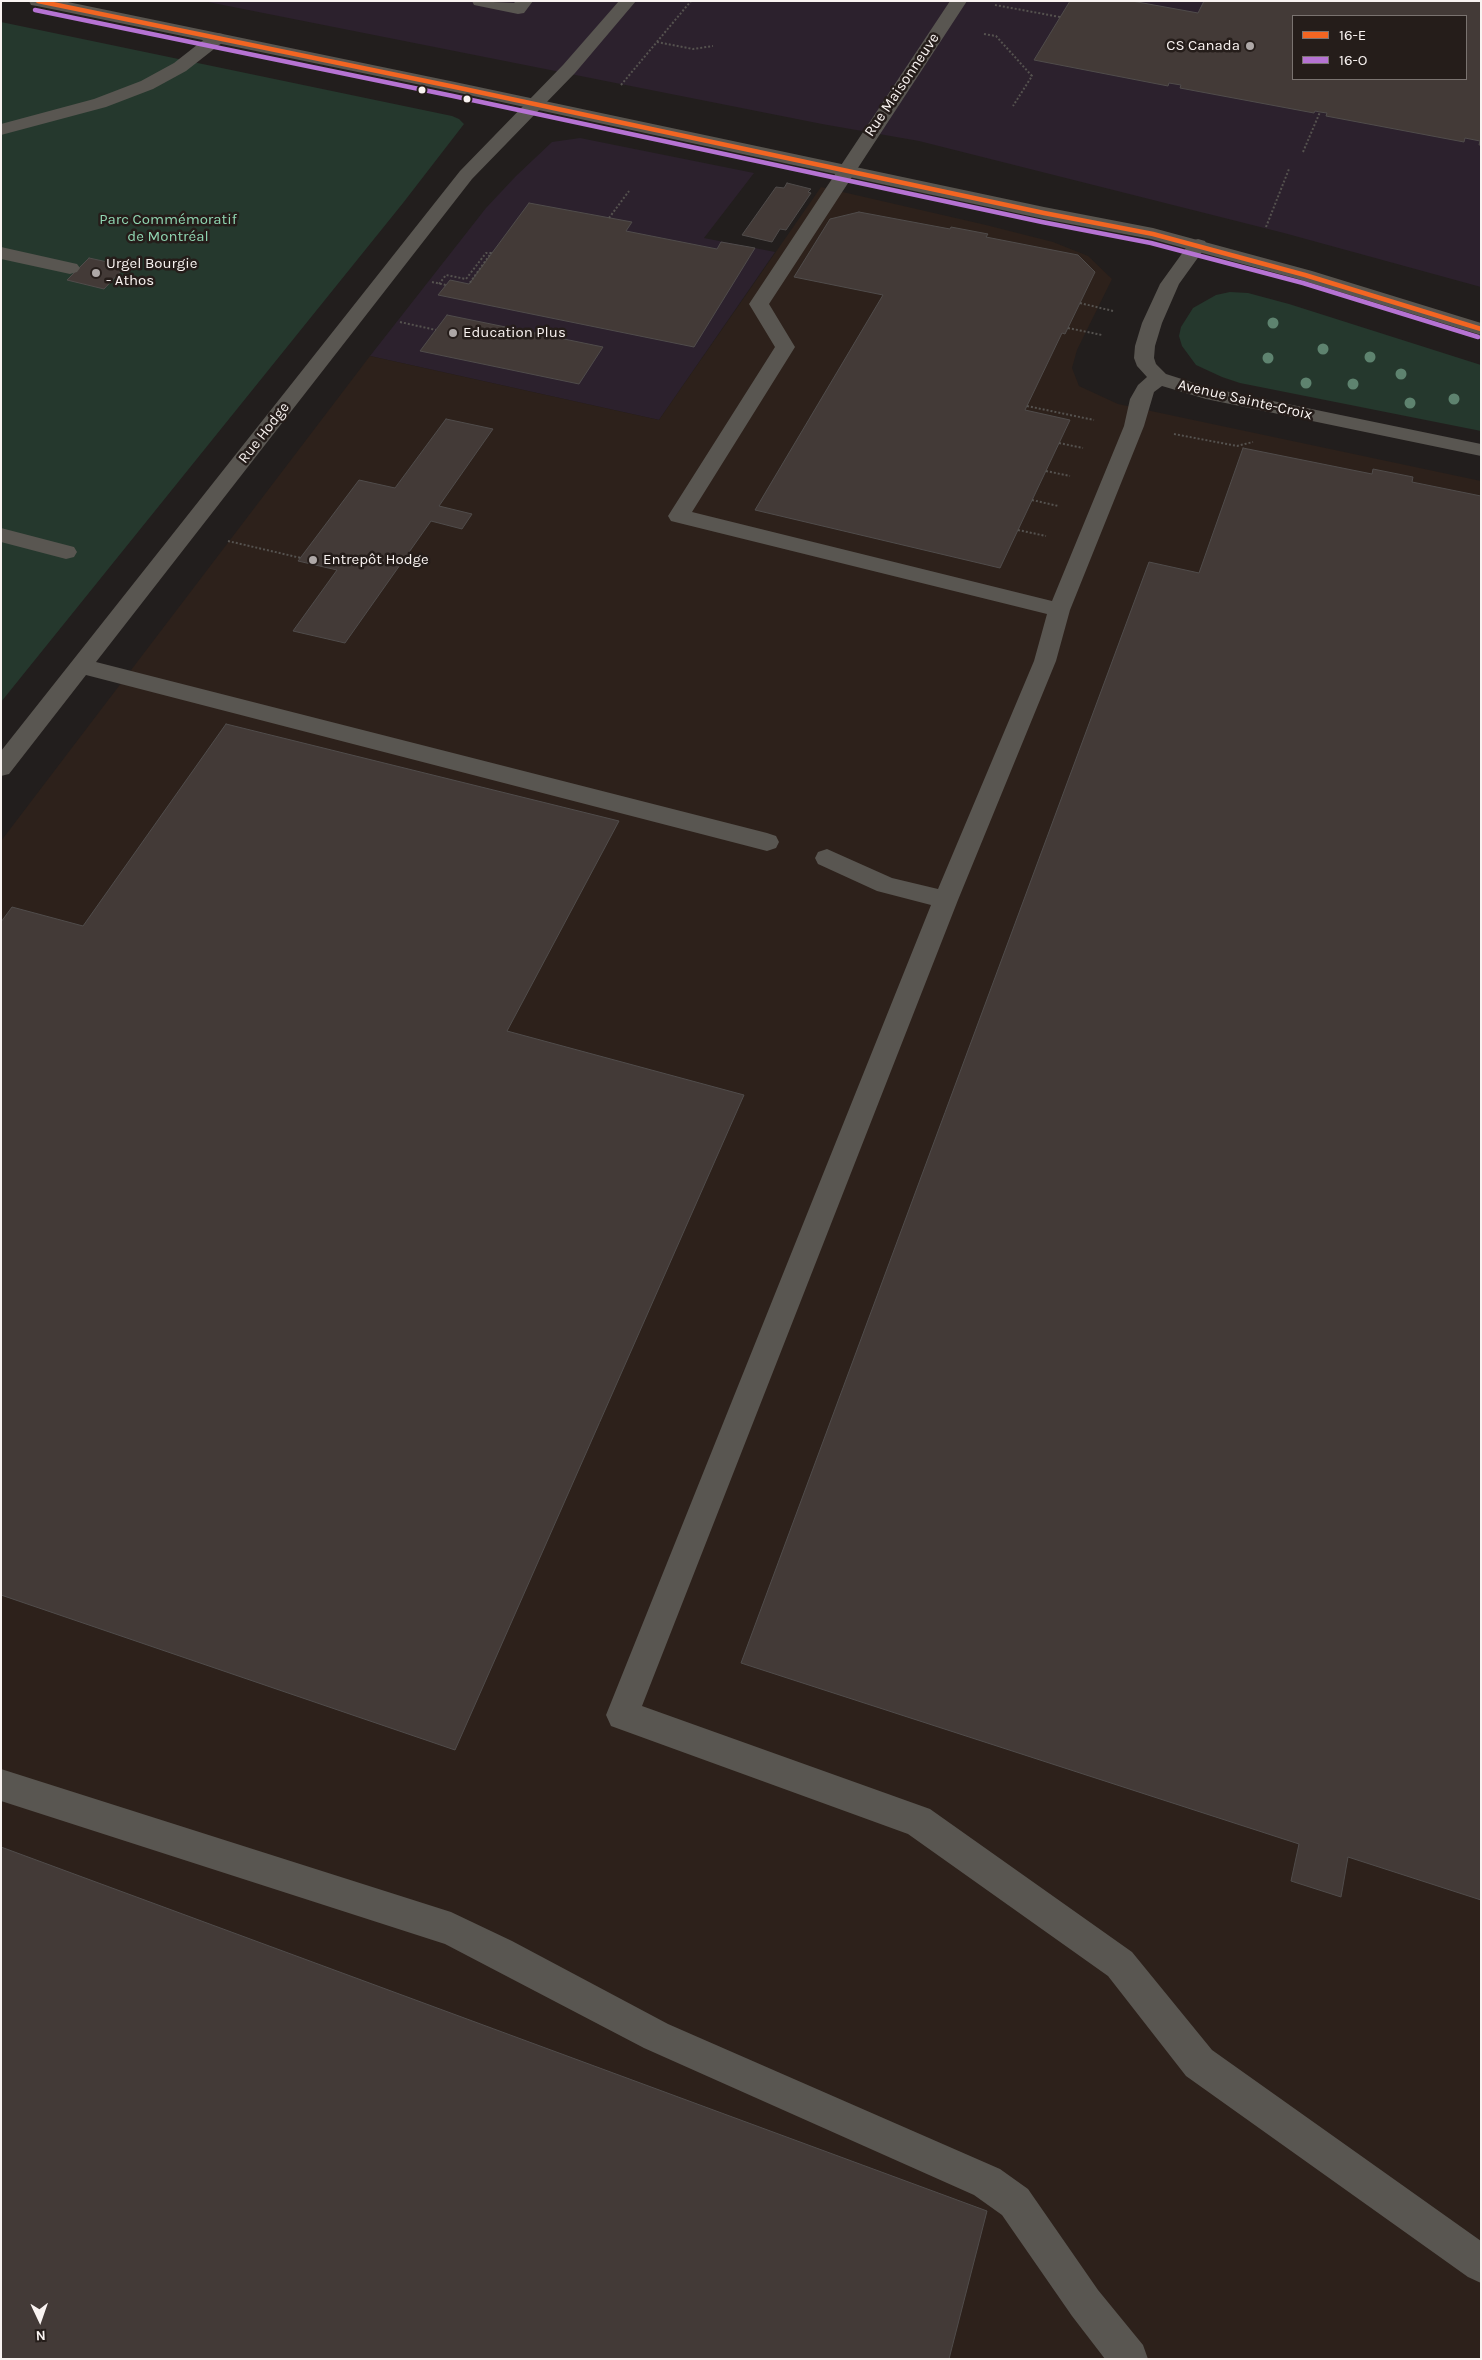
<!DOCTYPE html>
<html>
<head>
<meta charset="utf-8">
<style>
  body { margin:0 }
  #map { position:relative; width:1482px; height:2360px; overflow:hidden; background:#221e1d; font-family:Karla,sans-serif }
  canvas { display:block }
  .frame { position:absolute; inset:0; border:2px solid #f9f3f1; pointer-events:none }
  .legend { position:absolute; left:1292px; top:15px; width:175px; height:65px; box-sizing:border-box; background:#251d1a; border:1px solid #7a7370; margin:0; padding:6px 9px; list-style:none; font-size:15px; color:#f9f3f1 }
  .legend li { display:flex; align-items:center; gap:10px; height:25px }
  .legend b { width:25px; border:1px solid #7a7370 }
  .north { position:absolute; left:15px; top:2295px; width:50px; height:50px; -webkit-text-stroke:4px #251d1a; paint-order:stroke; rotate:177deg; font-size:14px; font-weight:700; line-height:20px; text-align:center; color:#f9f3f1 }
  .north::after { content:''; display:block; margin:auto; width:18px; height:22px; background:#f9f3f1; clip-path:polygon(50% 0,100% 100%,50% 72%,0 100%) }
</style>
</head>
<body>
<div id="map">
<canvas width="1482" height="2360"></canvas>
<div class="frame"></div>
<ul class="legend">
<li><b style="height:6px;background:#f26522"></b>16-E</li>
<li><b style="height:6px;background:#b673d3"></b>16-O</li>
</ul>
<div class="north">N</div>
</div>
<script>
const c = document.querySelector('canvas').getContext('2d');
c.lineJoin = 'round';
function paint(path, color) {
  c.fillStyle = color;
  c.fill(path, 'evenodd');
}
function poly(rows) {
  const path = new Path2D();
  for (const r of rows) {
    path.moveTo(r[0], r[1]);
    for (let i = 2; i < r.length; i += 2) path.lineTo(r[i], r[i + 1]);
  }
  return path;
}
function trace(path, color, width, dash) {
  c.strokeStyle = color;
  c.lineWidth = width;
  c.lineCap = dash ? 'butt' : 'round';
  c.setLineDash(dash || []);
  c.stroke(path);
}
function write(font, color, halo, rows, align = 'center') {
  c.font = font + ' Karla,sans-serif';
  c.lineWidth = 5;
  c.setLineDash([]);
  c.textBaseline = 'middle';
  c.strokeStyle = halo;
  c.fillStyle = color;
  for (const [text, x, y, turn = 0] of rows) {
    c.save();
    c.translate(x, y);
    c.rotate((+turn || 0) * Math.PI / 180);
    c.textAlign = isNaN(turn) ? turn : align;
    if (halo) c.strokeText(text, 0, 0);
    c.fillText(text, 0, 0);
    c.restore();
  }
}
paint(poly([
  [203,1,1481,1,1481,287,1284,233,919,141,822,124],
  [1293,16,1466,16,1466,79,1293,79],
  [580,138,754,173,704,238,775,252,659,420,370,356,486,208,516,176,552,142]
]), '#2c212d');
paint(poly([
  [821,187,986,225,1053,242,1088,256,1112,279,1077,350,1072,368,1079,386,1118,404,1481,481,1481,2359,1,2359,1,841,370,356,659,420]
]), '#2d211b');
paint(poly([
  [1,22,452,116,459,119,464,124,403,203,1,702],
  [1230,292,1248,293,1289,304,1481,365,1481,431,1240,383,1222,377,1196,365,1182,346,1179,336,1181,327,1193,308,1216,295]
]), '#25382d');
const building = poly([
  [1070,1,1132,1,1198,13,1204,1,1481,1,1481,145,1479,145,1480,141,1465,138,1464,142,1326,116,1327,113,1320,112,1315,111,1314,113,1180,88,1181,85,1169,83,1168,86,1034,60,1070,1],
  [1293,16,1466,16,1466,79,1293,79,1293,16],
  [787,183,811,189,808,192,811,193,786,230,780,229,772,242,742,235,776,187,784,188,787,183],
  [529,203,632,222,626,231,717,249,721,242,755,248,694,347,438,295,450,280,469,284,529,203],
  [859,212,950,229,951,227,988,234,986,237,1078,255,1095,272,1065,334,1062,333,1025,410,1070,420,1000,568,755,510,883,295,794,277,830,219,859,212],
  [89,258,126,266,104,289,67,280,89,258],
  [447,315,603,347,579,384,420,351,447,315],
  [446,419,493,429,439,506,472,514,462,529,431,521,345,643,293,631,337,570,298,561,359,480,395,488,446,419],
  [1243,448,1372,474,1373,469,1413,477,1412,482,1481,496,1481,1900,1348,1857,1341,1897,1291,1881,1299,1844,741,1663,1149,562,1199,573,1243,448],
  [226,724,619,821,507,1031,744,1095,455,1750,1,1595,1,922,12,907,83,926,226,724],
  [1,1847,987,2211,949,2359,1,2359,1,1847]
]);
paint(building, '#433a37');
trace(building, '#504c4b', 1);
trace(poly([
  [995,5,1060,17],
  [984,34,996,36,1032,76,1013,106],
  [657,42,693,49,713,46],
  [621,85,691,1],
  [1303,152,1320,112],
  [609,218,629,191],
  [1266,227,1289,169],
  [432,282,446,285],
  [439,284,446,275,466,279,486,253,491,253,469,284],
  [1080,303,1113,311],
  [400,322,436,330],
  [1068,328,1102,335],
  [1027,406,1094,420],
  [1174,434,1237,446,1253,442],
  [1059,443,1083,448],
  [1046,471,1070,476],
  [1032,500,1058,506],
  [1018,530,1046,536],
  [228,541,301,558]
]), '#55524f', 2, [2, 2]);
paint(poly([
  [472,1,514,3,516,1,533,1,524,13,518,14,474,5,472,1],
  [619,1,636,1,575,73,472,179,96,662,767,833,776,836,779,842,776,848,767,851,86,675,9,774,1,776,1,751,460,171,563,65,619,1],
  [950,1,967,1,769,304,795,347,692,512,1052,601,1124,426,1130,399,1138,385,1147,377,1137,366,1134,358,1135,346,1142,323,1160,284,1191,241,1198,239,1205,241,1207,245,1179,284,1162,323,1155,346,1154,358,1156,364,1166,374,1210,388,1481,444,1481,456,1206,399,1162,386,1154,392,1144,426,1070,610,1056,661,958,900,642,1706,930,1809,1132,1952,1212,2050,1481,2241,1481,2283,1468,2277,1186,2076,1108,1976,908,1834,611,1726,606,1715,931,905,877,891,818,864,815,858,818,852,827,849,892,878,938,889,1034,661,1047,614,679,523,671,521,668,516,775,347,749,304,950,1],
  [217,33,223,34,226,38,223,42,186,71,153,89,106,107,1,135,1,124,94,99,141,81,174,63,211,34,217,33],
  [1,247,77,264,80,268,77,272,70,274,1,259,1,247],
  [1,528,74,547,77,552,74,557,66,559,1,542,1,528],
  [1,1769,451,1912,512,1941,668,2024,1000,2169,1028,2189,1098,2290,1143,2345,1148,2359,1105,2359,1072,2316,1002,2215,974,2195,644,2048,445,1944,1,1801,1,1769]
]), '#595651');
paint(poly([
  [29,1,63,1,455,82,1044,207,1153,228,1312,271,1481,323,1481,335,1298,279,1151,239,1044,219,455,92,37,6,31,5,29,1]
]), '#5a5650');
trace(poly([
  [38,1,455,87,1044,213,1153,234,1305,275,1481,329]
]), '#f26522', 4.5);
trace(poly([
  [35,10,453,96,1042,222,1151,243,1303,283,1478,337]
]), '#b673d3', 4.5);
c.fillStyle = '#5e836f';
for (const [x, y] of [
  [1273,323],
  [1323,349],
  [1370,357],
  [1268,358],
  [1401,374],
  [1306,383],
  [1353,384],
  [1454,399],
  [1410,403]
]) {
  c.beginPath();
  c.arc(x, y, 5.5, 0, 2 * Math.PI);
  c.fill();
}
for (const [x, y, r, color] of [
  [1250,46,5,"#aea8a7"],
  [422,90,4.5,"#f9f3f1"],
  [467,99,4.5,"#f9f3f1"],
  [96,273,5,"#aea8a7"],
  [453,333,5,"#aea8a7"],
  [313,560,5,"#aea8a7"]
]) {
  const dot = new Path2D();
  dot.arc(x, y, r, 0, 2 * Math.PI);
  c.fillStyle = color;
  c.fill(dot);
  trace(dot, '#251d1a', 2);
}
write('15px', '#f9f3f1', '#251d1a', [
  ["CS Canada",1240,46,"right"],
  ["Urgel Bourgie",106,264],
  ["- Athos",106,281],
  ["Education Plus",463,333],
  ["Entrepôt Hodge",323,560]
], 'left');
write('15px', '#f9f3f1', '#251d1a', [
  ["Rue Maisonneuve",902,85,-56],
  ["Avenue Sainte-Croix",1245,400,13],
  ["Rue Hodge",264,433,-52]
]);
write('15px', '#90d6b2', '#251d1a', [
  ["Parc Commémoratif",168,220],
  ["de Montréal",168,237]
]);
</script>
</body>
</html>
